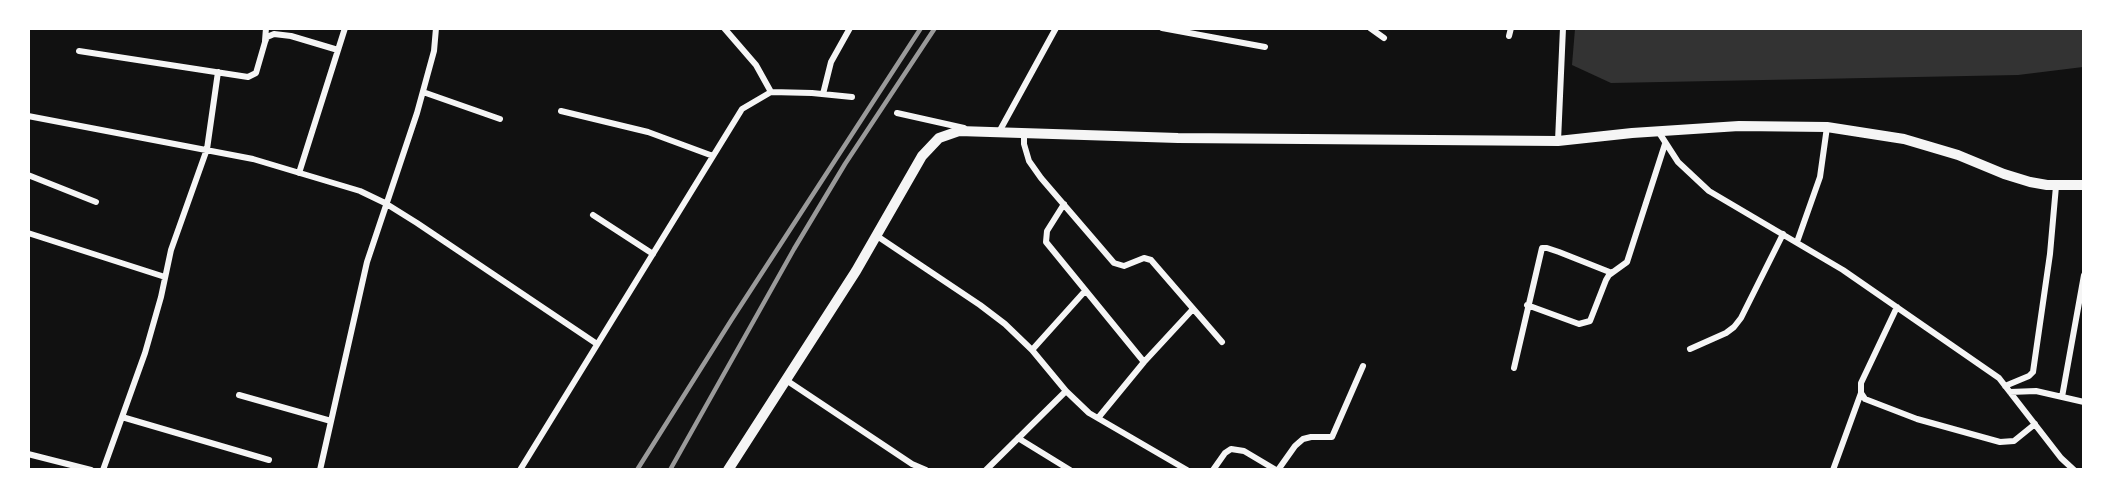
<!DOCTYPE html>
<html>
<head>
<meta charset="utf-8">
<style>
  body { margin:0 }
  #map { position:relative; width:2112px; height:498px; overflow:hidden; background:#111; font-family:"Titillium Web",sans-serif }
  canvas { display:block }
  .frame { position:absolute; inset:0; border:30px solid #fff; pointer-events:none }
</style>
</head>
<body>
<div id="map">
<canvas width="2112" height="498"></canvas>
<div class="frame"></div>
</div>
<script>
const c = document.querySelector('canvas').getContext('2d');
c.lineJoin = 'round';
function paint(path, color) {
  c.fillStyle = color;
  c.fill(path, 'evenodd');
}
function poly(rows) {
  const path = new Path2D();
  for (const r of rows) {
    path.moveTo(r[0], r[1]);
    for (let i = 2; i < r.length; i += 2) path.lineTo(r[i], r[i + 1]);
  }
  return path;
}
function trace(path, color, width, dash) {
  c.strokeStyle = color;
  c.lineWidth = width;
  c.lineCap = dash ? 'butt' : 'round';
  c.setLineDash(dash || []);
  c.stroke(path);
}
paint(poly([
  [1575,29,2083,29,2083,67,2018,75,1611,83,1572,65]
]), '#333');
trace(poly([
  [724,28,756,65,771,92],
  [1162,28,1265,47],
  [1370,28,1384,38],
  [1509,36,1511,28],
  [265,41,266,28],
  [79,51,248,77,256,73,265,42,267,37,274,34,291,36,338,50],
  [423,92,500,119],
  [823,94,831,62,850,28],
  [561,111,648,132,713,156],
  [897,113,964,128],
  [28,116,253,159,360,191,385,203,417,223,597,344],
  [1658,131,1678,162,1709,191,1843,270,1999,378,2061,458,2074,470],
  [999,132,1056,28],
  [1024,133,1024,144,1029,161,1041,178,1114,263,1124,266,1144,258,1151,260,1222,342],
  [1558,141,1563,28],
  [299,173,345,28],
  [28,175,96,202],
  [1064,204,1047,231,1046,242,1144,362],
  [593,215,653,254],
  [28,233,165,277],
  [877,236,980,305,1005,324,1032,350,1066,391,1089,413,1187,470],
  [1797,242,1820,177,1827,127],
  [1527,305,1579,324,1590,321,1606,280,1609,275,1627,262,1665,144],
  [1897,307,1861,383,1861,393,1865,399,1917,419,2000,442,2014,441,2035,424],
  [1690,349,1726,333,1734,327,1741,318,1783,234],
  [1032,350,1085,291],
  [1514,368,1542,248,1547,248,1559,252,1612,273],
  [786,380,912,464,926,470],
  [2005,386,2029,376,2033,372,2050,254,2056,186],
  [2010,392,2036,391,2084,402],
  [239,395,331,421],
  [2062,397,2084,275],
  [122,417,269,460],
  [1098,418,1144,362,1193,309],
  [1018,438,1070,470],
  [28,454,91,470],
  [103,470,145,353,161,297,171,250,207,149,218,72],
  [320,470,367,262,417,113,434,51,436,28],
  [520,470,742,109,771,92,812,93,852,97],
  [986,470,1066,391],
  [1213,470,1225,453,1231,449,1244,451,1276,470],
  [1278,470,1295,446,1303,439,1311,437,1332,437,1363,366],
  [1833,470,1861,393]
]), '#f5f5f5', 6);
trace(poly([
  [728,470,856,271,922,156,939,138,959,131,1178,138,1558,141,1632,133,1739,126,1827,127,1904,139,1958,155,2004,174,2030,182,2047,185,2084,185]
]), '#f5f5f5', 10);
trace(poly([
  [637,470,732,319,921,28],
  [670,470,794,249,845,164,935,28]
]), '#9a9a9a', 4.5);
</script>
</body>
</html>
